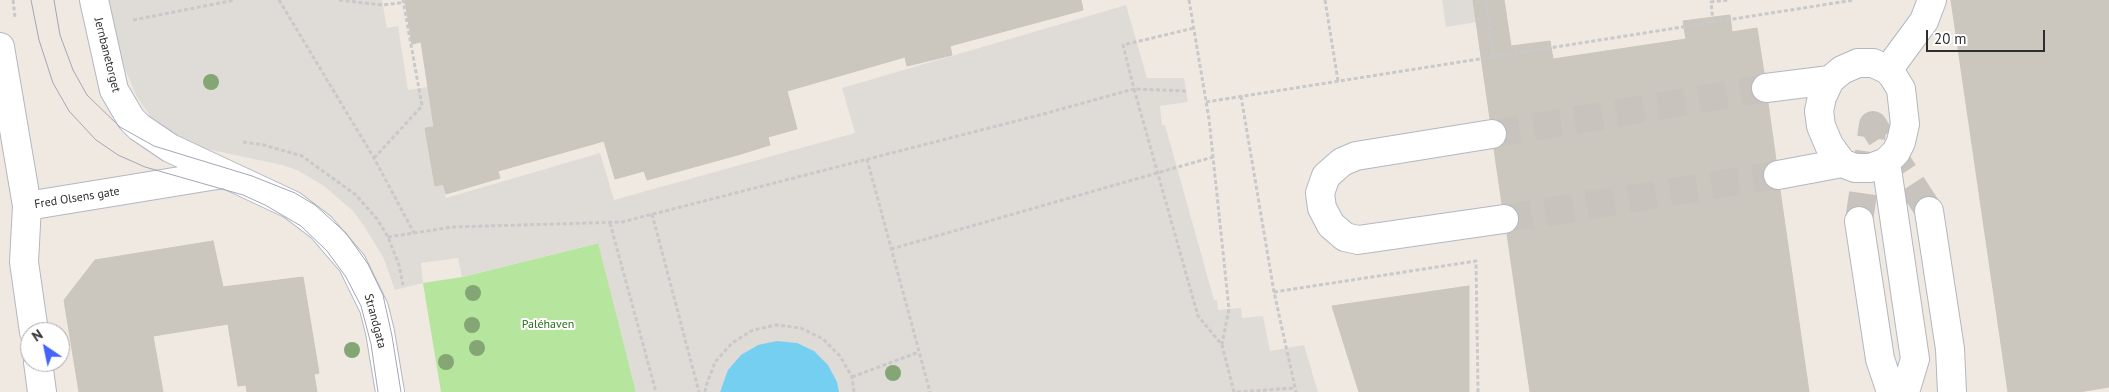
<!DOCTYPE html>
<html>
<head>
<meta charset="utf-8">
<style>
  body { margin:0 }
  #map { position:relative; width:2109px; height:392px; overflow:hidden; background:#efe9e1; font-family:"PT Sans",sans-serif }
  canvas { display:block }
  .north { position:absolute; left:20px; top:322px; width:50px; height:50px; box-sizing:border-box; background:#fff; border:1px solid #ababab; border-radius:50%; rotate:326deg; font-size:14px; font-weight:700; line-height:20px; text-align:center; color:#2e2e2e }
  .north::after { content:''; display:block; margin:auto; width:18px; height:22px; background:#4264fb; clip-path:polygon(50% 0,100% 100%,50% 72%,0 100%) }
  .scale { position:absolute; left:1926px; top:30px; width:119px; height:22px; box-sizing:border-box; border:2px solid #2e2e2e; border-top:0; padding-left:6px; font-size:15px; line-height:18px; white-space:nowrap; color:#2e2e2e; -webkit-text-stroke:4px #fff; paint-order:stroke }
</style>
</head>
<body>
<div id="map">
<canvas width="2109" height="392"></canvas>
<div class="north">N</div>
<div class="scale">20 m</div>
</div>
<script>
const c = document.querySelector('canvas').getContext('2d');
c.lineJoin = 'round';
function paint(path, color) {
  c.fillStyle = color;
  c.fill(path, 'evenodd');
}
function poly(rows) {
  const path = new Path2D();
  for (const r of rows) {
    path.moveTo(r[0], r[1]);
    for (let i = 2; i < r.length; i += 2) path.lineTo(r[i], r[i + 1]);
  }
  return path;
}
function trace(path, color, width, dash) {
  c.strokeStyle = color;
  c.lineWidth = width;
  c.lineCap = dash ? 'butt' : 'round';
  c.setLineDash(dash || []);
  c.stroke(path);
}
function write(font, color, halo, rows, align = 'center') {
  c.font = font + ' "PT Sans",sans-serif';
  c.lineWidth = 4;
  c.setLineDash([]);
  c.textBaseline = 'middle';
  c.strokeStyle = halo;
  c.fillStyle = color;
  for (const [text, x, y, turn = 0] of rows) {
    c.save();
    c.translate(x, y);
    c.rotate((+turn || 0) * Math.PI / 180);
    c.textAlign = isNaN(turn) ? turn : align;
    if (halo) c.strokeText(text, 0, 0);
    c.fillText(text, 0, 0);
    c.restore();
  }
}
paint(poly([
  [599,243,636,392,441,392,423,283,462,277]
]), '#b6e59e');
paint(poly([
  [106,0,382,0,387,28,398,26,408,90,428,87,434,127,426,128,436,185,443,184,446,198,600,153,614,200,855,133,842,88,1126,5,1147,78,1184,78,1188,102,1160,106,1162,125,1165,125,1214,300,1217,300,1218,310,1241,308,1242,318,1263,316,1270,351,1304,345,1318,392,839,392,837,382,720,389,720,392,636,392,598,243,462,277,458,258,421,263,423,283,395,290,383,257,364,226,353,211,324,186,297,170,282,165,202,148,174,136,153,120,137,97,124,67],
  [1442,0,1504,0,1507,17,1446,27]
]), '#dfdcd8');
paint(poly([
  [777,341,797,343,814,351,828,365,837,382,839,392,720,392,728,370,741,355,758,345]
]), '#75cff0');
const building = poly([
  [405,0,1081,0,1083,10,950,46,952,55,907,66,905,57,787,91,797,129,768,137,770,145,741,154,647,180,644,171,615,179,604,141,498,171,500,178,446,194,443,184,435,186,425,128,434,127,421,42,412,44,405,0],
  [1473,0,1504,0,1511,46,1550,41,1553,59,1686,39,1683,21,1730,15,1732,32,1757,28,1764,73,1757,75,1752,82,1751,90,1753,97,1760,102,1768,103,1776,160,1768,164,1763,169,1763,177,1766,186,1772,190,1780,190,1809,392,1530,392,1507,234,1513,232,1518,225,1519,216,1516,209,1510,205,1502,204,1494,149,1502,146,1506,140,1507,132,1504,124,1498,120,1490,119,1473,0],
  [1951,0,2109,0,2109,387,2079,392,2008,392,1951,0],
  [213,241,223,287,303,277,319,373,314,374,317,392,247,392,246,385,238,386,228,324,153,336,163,392,79,392,64,300,95,260,213,241],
  [1469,286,1469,392,1359,392,1332,306,1469,286]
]);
paint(building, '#cbc7bf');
trace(building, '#cbc5ba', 1);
trace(poly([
  [1492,134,1766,88],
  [1504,219,1778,175],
  [1859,221,1873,125,1929,211]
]), '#c8c4bd', 28, [28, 14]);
const minor = poly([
  [94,0,114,90,131,119,139,127,170,148,292,205,321,227,352,263,374,308,380,332,390,392],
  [0,47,27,206,24,262,34,332],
  [1858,63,1873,63,1888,70,1893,76,1901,89,1905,124,1901,142,1896,152,1886,162,1870,168,1855,168,1842,163,1829,145,1821,126,1819,111,1822,97,1830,80,1842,70,1858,63],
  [1888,70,1924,21,1932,0],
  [1766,88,1830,80],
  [1492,134,1356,156,1342,162,1326,176,1320,193,1322,208,1331,225,1345,237,1358,240,1504,219],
  [1886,162,1915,359,1905,392],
  [1778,175,1842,163],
  [27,206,223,174],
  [1929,211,1950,349,1952,392],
  [1859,221,1880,359,1891,392],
  [38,362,42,392]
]);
trace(minor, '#b4b7c1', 30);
trace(poly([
  [13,0,15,17],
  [279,0,374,158,414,233],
  [339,0,383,5,406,2],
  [1189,0,1209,119,1229,309,1222,344],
  [1325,0,1338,81],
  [1485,0,1494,57],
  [133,20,235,0],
  [1713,22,1711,2,1728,0],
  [1186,91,1134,89,1198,316,1222,345,1234,392],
  [1241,96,1274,292,1296,392],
  [1206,102,1854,0],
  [243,142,264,145,302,156,356,195,377,219,388,237,399,265,403,285],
  [374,158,422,106,403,0],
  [867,159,930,392],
  [652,214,699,392],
  [610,223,656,392],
  [388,237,452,227,622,222,1036,116,1134,89,1123,45,1194,28],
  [891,249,1213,157],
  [1274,292,1476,261,1478,392],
  [852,377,919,352],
  [705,392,706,386,715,362,732,343,753,330,776,325,801,328,823,339,840,356,852,377,854,392],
  [1237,392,1295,388]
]), '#c9c9c9', 3, [4, 2.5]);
trace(minor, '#fff', 28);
trace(poly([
  [31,0,39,40,53,83,69,111,96,140,118,155,145,167,243,195,265,205,301,226,327,251,346,277,361,306,371,344,378,392],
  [54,0,60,35,73,70,87,95,120,127,154,146,252,176,295,193,315,205,346,233,368,264,383,295,392,336,401,392]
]), '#a3a6b8', 1);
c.fillStyle = '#84a574';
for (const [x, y] of [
  [211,82],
  [473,293],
  [472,325],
  [477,348],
  [352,350],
  [446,362],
  [893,373]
]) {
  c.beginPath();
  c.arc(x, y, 8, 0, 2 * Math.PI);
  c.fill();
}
write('12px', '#2e2e2e', '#fff', [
  ["Jernbanetorget",107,55,76],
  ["Fred Olsens gate",77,198,-9],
  ["Strandgata",375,321,75]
]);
write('12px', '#2c6e1b', '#fff', [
  ["Paléhaven",548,325]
]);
</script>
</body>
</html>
